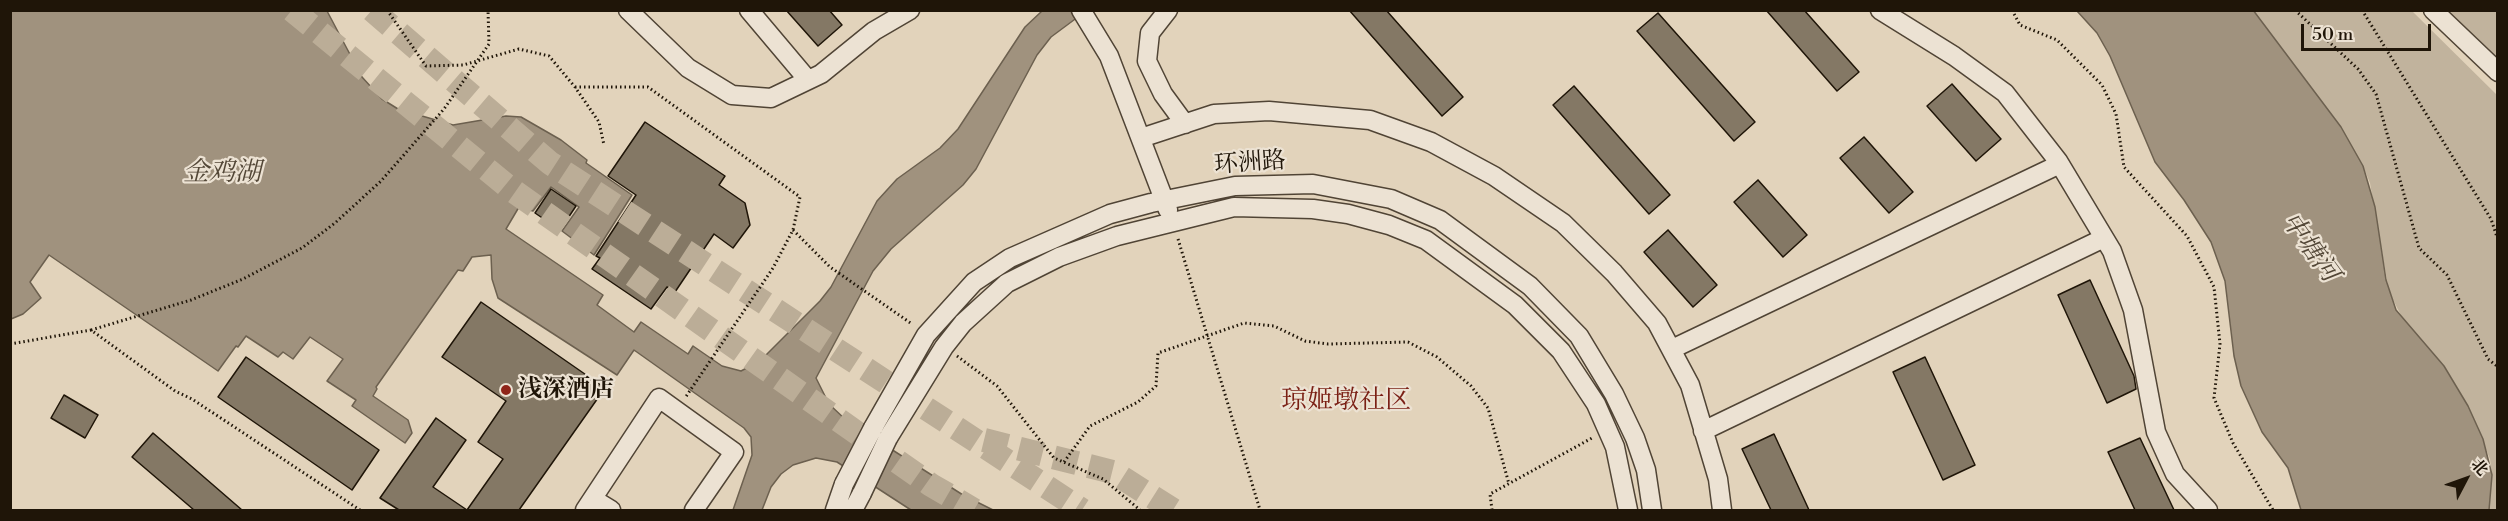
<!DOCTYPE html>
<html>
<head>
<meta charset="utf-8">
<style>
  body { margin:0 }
  #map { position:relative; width:2508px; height:521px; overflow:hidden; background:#e2d3bb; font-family:"Libre Bodoni","Noto Serif SC",serif }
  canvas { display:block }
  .frame { position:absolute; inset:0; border:12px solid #1f1508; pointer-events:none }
  .north { position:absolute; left:2436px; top:449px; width:60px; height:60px; -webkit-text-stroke:4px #ece2d3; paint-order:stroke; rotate:49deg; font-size:16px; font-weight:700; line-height:24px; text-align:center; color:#1f1508 }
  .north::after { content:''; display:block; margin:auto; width:21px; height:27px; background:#1f1508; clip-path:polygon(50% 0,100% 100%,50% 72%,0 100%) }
  .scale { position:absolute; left:2301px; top:24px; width:130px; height:27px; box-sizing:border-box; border:3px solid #1f1508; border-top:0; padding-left:8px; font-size:18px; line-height:21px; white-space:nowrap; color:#1f1508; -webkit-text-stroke:4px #ece2d3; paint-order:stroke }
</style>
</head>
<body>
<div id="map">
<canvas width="2508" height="521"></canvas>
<div class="frame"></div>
<div class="north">北</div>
<div class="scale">50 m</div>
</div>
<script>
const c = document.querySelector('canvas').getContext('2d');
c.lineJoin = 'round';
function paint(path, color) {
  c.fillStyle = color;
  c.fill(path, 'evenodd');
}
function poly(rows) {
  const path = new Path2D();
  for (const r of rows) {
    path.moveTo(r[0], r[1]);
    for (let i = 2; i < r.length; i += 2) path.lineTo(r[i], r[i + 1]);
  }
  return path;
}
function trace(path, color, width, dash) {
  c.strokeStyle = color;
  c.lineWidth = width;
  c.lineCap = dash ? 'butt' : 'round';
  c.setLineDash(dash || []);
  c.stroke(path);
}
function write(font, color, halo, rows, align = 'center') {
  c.font = font + ' "Libre Bodoni","Noto Serif SC",serif';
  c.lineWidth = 4.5;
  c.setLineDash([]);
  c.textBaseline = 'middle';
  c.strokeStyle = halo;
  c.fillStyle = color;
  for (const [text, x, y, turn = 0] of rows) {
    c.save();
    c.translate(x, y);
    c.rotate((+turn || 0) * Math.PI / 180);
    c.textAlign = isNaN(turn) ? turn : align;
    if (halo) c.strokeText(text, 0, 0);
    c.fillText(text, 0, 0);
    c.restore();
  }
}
paint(poly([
  [2253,11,2412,11,2497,95,2497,510,2489,510,2492,475,2490,459,2468,406,2444,366,2404,321,2389,292,2370,183,2363,166,2341,127],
  [2446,11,2497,11,2497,60]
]), '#c1b39d');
const water = poly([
  [2253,10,2341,127,2363,166,2375,207,2386,280,2396,310,2444,366,2468,406,2483,439,2492,475,2489,510,2301,510,2288,468,2262,432,2241,386,2234,356,2225,281,2211,242,2184,200,2155,162,2110,56,2097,33,2077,11,2253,10],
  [11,11,327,11,362,77,382,99,398,109,453,125,506,116,521,117,561,140,587,160,586,163,632,195,594,255,562,231,579,207,551,187,533,211,519,207,506,229,603,295,597,305,634,332,641,322,688,354,693,346,722,366,741,371,760,361,820,301,831,287,877,201,897,179,940,148,958,129,1025,27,1042,11,1086,11,1051,37,1037,55,976,169,963,185,891,249,873,271,816,378,829,404,847,421,963,495,993,510,911,510,837,462,816,458,793,465,781,474,771,487,762,510,733,510,752,455,751,437,744,428,634,350,617,375,498,298,492,279,491,255,472,257,463,271,458,270,376,387,377,389,373,396,408,420,412,433,405,443,352,406,356,400,327,381,343,359,310,337,293,359,283,352,278,357,246,336,238,347,236,346,218,371,49,255,30,282,41,298,23,314,11,319,11,11]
]);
paint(water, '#a0927e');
trace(water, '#6c604f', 1.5);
const building = poly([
  [786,10,829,10,842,25,818,46,786,10],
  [1349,10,1386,10,1463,97,1442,116,1349,10],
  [1766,10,1804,10,1859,72,1837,91,1766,10],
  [1658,13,1755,122,1734,141,1637,31,1658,13],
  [1952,84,2001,139,1976,161,1927,106,1952,84],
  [1574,86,1670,195,1649,214,1553,105,1574,86],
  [645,122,725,176,719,185,745,203,750,225,733,248,714,234,675,292,667,287,651,309,592,269,600,258,596,256,636,195,608,176,645,122],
  [1864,137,1913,192,1889,213,1840,158,1864,137],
  [1758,180,1807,235,1783,257,1734,202,1758,180],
  [551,189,576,206,560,230,535,213,551,189],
  [1668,230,1717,285,1693,307,1644,252,1668,230],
  [2090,280,2134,376,2136,389,2107,403,2058,295,2090,280],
  [481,302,605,388,519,510,467,510,503,459,478,442,506,401,442,357,481,302],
  [246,357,379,450,352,490,218,397,246,357],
  [1925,357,1975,465,1943,480,1893,372,1925,357],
  [64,395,98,415,85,438,51,418,64,395],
  [436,418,466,440,433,487,467,510,399,510,380,498,436,418],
  [153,433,242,510,194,510,132,457,153,433],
  [1774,434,1809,510,1771,510,1742,449,1774,434],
  [2140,438,2174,510,2135,510,2108,452,2140,438]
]);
paint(building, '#847865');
trace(building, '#1f1508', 1.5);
trace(poly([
  [292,10,512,190,931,485,974,510],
  [372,10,550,163,1082,510],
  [984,440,1113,472,1173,510]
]), '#bbad97', 24, [24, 12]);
const minor = poly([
  [628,10,688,68,732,95,771,98,821,74,874,31,910,10],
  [749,10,808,80],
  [1081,10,1109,56,1168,210],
  [1168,10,1150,33,1147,61,1163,94,1185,124],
  [1880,10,1954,56,2005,93,2058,161,2112,251,2133,310,2156,432,2175,474,2208,510],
  [2433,10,2498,72],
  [1141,138,1214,114,1269,111,1370,120,1431,142,1494,176,1563,223,1614,273,1657,323,1690,385,1718,479,1722,510],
  [1672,349,2060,164],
  [873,428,926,335,974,282,1010,258,1110,214,1151,203,1235,186,1313,184,1391,199,1440,220,1530,286,1579,336,1614,394,1635,438,1646,470,1652,510],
  [1703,431,2104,238],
  [888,438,944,347,963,323,1007,283,1059,257,1117,236,1234,207,1313,209,1348,214,1389,225,1426,240,1515,305,1561,351,1596,404,1615,447,1628,510],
  [593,499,611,510],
  [585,510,659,398,734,452,694,510],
  [835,510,844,484],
  [853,510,862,493]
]);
trace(minor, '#504435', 21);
trace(poly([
  [387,10,426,66,463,65,519,49,549,56,575,87,599,122,604,145],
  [2012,10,2020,25,2057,40,2102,85,2116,114,2124,167,2187,236,2214,287,2220,344,2214,398,2233,443,2273,510],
  [2295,10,2358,69,2376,94,2419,248,2447,275,2488,359,2498,367],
  [2362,10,2491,219,2498,240],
  [575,87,648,87,800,197,793,230,773,268,685,398],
  [793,230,830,267,912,324],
  [1178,239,1260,510],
  [91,330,191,300,243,279,302,248,335,223,381,181,444,109,489,44,488,10],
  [10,344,91,330,175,391,192,399,360,510],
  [957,356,997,386,1054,458,1103,479,1140,510],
  [1064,462,1090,426,1138,402,1156,386,1158,353,1244,323,1274,326,1305,341,1328,344,1408,342,1437,357,1471,386,1488,408,1509,484],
  [1492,510,1490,494,1592,438]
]), '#1f1508', 3, [1.5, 3]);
trace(minor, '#ece2d3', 18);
const minorBridge = poly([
  [844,484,873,428],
  [862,493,888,438]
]);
trace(minorBridge, '#504435', 21, []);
trace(minorBridge, '#ece2d3', 18);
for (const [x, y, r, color] of [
  [506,390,6,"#8f2418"]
]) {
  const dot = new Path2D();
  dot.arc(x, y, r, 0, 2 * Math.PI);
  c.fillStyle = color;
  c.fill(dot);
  trace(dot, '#ece2d3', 2);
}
write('24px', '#1f1508', '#ece2d3', [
  ["环洲路",1250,164,-4]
]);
write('bold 24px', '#1f1508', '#ece2d3', [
  ["浅深酒店",518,390]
], 'left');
write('italic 26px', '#534737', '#ece2d3', [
  ["金鸡湖",222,174],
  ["中塘河",2309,248,54]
]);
write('26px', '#7a1f14', '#ece2d3', [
  ["琼姬墩社区",1346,402]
]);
</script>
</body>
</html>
